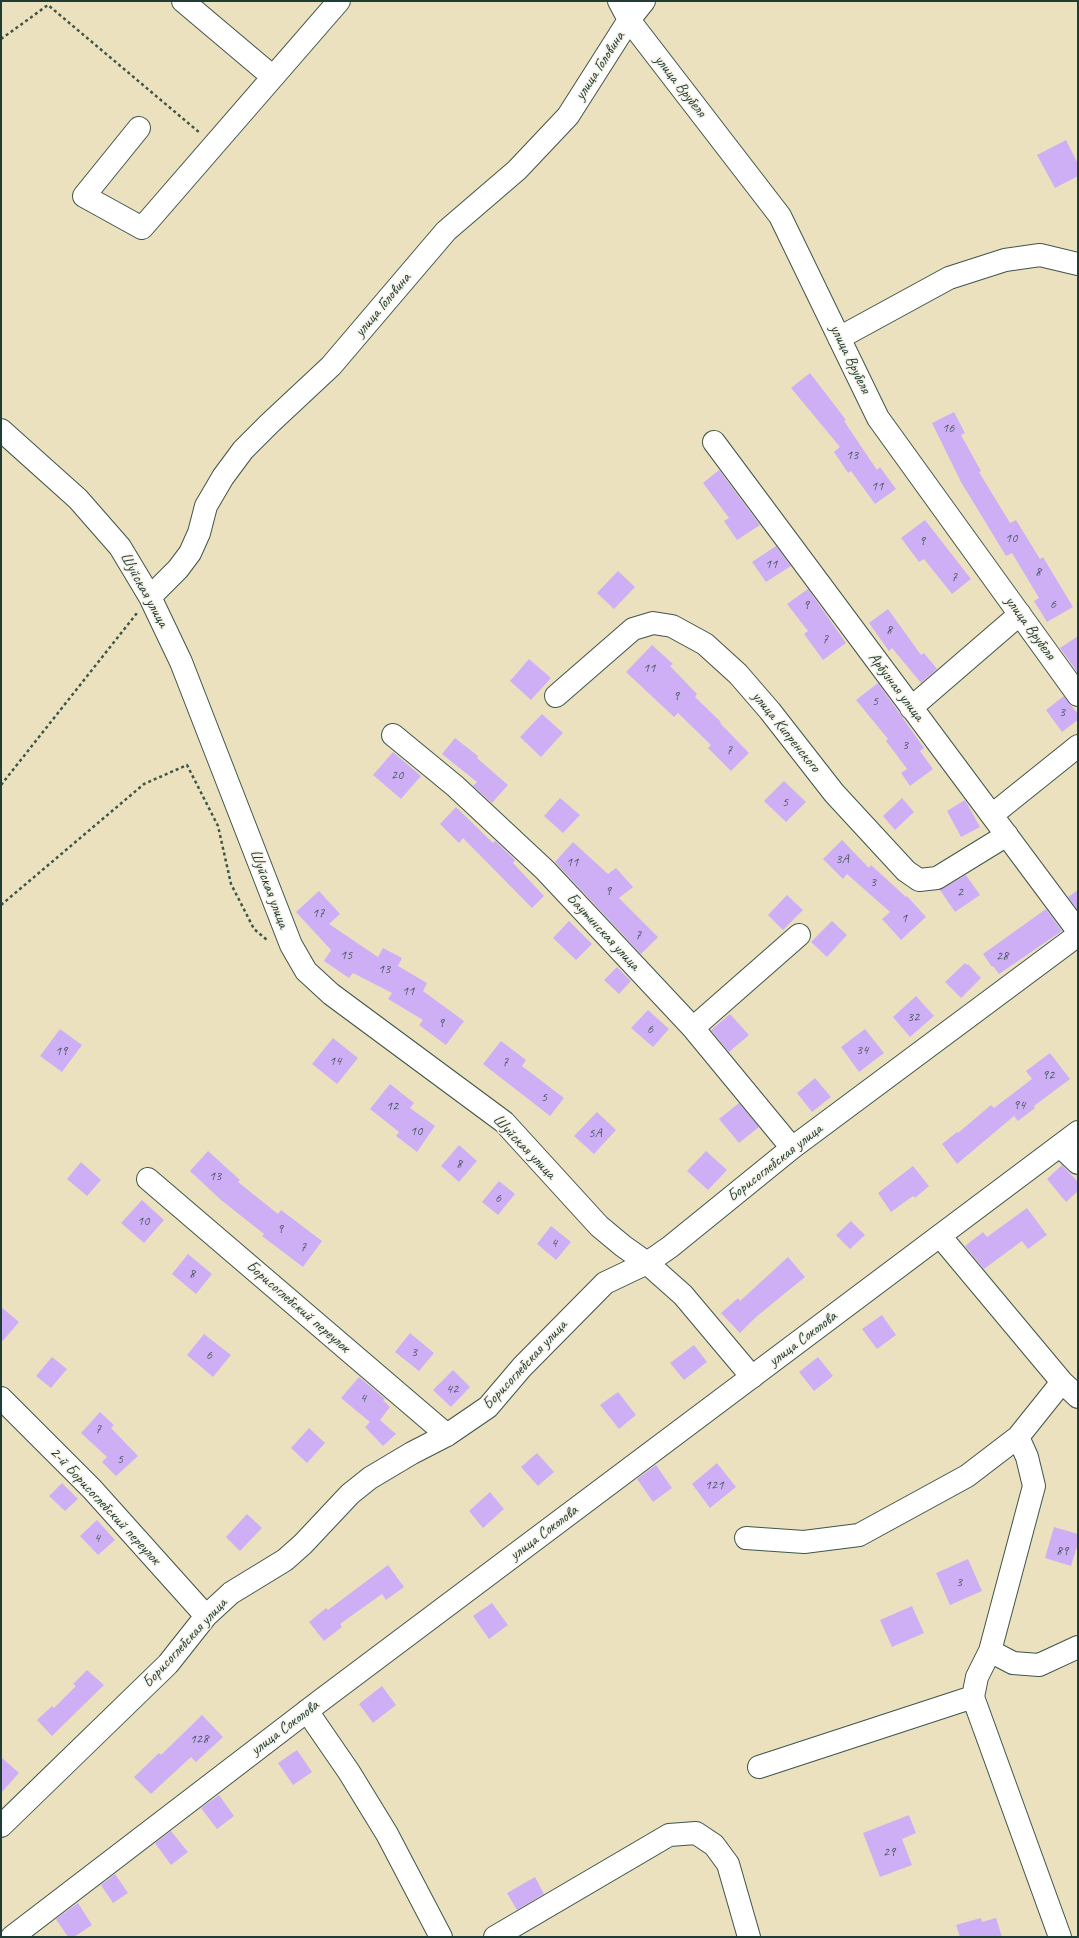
<!DOCTYPE html>
<html>
<head>
<meta charset="utf-8">
<style>
  body { margin:0 }
  #map { position:relative; width:1079px; height:1938px; overflow:hidden; background:#ece1bf; font-family:Caveat,sans-serif }
  canvas { display:block }
  .frame { position:absolute; inset:0; border:2px solid #1f3d34; pointer-events:none }
</style>
</head>
<body>
<div id="map">
<canvas width="1079" height="1938"></canvas>
<div class="frame"></div>
</div>
<script>
const c = document.querySelector('canvas').getContext('2d');
c.lineJoin = 'round';
function paint(path, color) {
  c.fillStyle = color;
  c.fill(path, 'evenodd');
}
function poly(rows) {
  const path = new Path2D();
  for (const r of rows) {
    path.moveTo(r[0], r[1]);
    for (let i = 2; i < r.length; i += 2) path.lineTo(r[i], r[i + 1]);
  }
  return path;
}
function trace(path, color, width, dash) {
  c.strokeStyle = color;
  c.lineWidth = width;
  c.lineCap = dash ? 'butt' : 'round';
  c.setLineDash(dash || []);
  c.stroke(path);
}
function write(font, color, halo, rows, align = 'center') {
  c.font = font + ' Caveat,sans-serif';
  c.lineWidth = 3;
  c.setLineDash([]);
  c.textBaseline = 'middle';
  c.strokeStyle = halo;
  c.fillStyle = color;
  for (const [text, x, y, turn = 0] of rows) {
    c.save();
    c.translate(x, y);
    c.rotate((+turn || 0) * Math.PI / 180);
    c.textAlign = isNaN(turn) ? turn : align;
    if (halo) c.strokeText(text, 0, 0);
    c.fillText(text, 0, 0);
    c.restore();
  }
}
paint(poly([
  [1066,140,1078,164,1078,176,1055,188,1037,155],
  [810,373,846,420,844,421,877,470,880,467,896,489,875,504,851,471,848,473,834,452,840,447,791,388],
  [954,412,965,433,961,435,981,471,979,472,1010,523,1016,520,1040,559,1043,557,1073,607,1047,622,1034,601,1039,598,1012,553,1006,556,961,482,932,423],
  [719,470,760,525,737,540,724,521,729,518,703,483],
  [925,520,971,579,952,594,924,559,919,562,901,538],
  [776,546,791,566,766,582,752,562],
  [618,571,635,587,614,609,597,593],
  [808,589,846,643,823,660,804,634,808,631,787,604],
  [888,609,921,655,924,653,937,669,921,683,892,648,889,651,869,623],
  [1078,636,1078,673,1060,648],
  [652,645,673,664,670,666,697,694,695,697,721,722,720,723,749,753,731,771,708,748,711,745,678,713,674,717,626,672],
  [529,659,551,678,531,700,510,681],
  [878,683,924,748,920,751,933,769,910,786,901,773,907,769,886,741,888,739,856,700],
  [1064,696,1078,714,1078,720,1062,732,1046,710],
  [542,714,563,733,541,757,520,737],
  [455,738,478,756,477,758,508,785,492,803,473,786,477,782,442,754],
  [393,752,421,776,401,799,373,775],
  [784,781,806,802,786,822,764,801],
  [560,798,580,815,563,833,544,816],
  [902,798,914,812,895,830,883,816],
  [965,800,980,827,961,837,947,811],
  [456,807,493,843,495,841,515,860,513,863,544,896,532,908,463,838,459,843,440,824],
  [842,840,869,868,871,865,906,897,907,896,926,917,901,940,882,919,890,912,847,874,843,879,823,859],
  [573,842,608,874,616,868,633,887,619,898,658,937,641,954,555,862],
  [966,875,980,895,955,912,940,890],
  [1078,890,1078,910,1068,897],
  [319,891,340,914,329,924,378,957,383,948,402,958,398,966,427,983,423,991,464,1021,446,1045,419,1025,423,1020,388,999,392,993,353,973,349,978,324,961,331,950,296,912],
  [787,895,803,910,783,930,768,915],
  [1046,909,1062,931,999,974,993,966,992,967,983,954],
  [569,921,592,944,576,960,553,938],
  [832,921,847,935,827,957,811,942],
  [965,963,967,965,968,964,981,978,961,998,945,982],
  [617,967,631,981,619,994,604,980],
  [916,996,934,1016,910,1037,893,1017],
  [648,1010,669,1029,653,1047,631,1028],
  [730,1014,749,1035,729,1052,711,1030],
  [60,1029,82,1045,62,1072,40,1056],
  [865,1029,884,1053,859,1072,841,1047],
  [333,1038,358,1058,337,1084,312,1064],
  [501,1041,526,1060,522,1066,564,1098,550,1116,483,1064],
  [1050,1053,1070,1079,1034,1106,1035,1108,1018,1121,1014,1116,957,1164,942,1144,957,1132,958,1133,991,1105,994,1108,1032,1079,1026,1071],
  [815,1078,831,1097,812,1112,797,1093],
  [390,1084,414,1103,410,1108,435,1126,417,1152,396,1136,399,1132,370,1109],
  [739,1103,759,1127,739,1143,719,1119],
  [597,1112,616,1130,594,1154,574,1136],
  [459,1145,477,1161,459,1182,441,1166],
  [208,1151,240,1180,238,1182,278,1214,281,1210,322,1241,303,1267,262,1236,264,1234,221,1200,190,1171],
  [706,1151,727,1170,708,1190,687,1171],
  [81,1162,101,1180,87,1196,67,1179],
  [1062,1165,1078,1182,1078,1191,1066,1202,1047,1179],
  [913,1166,929,1186,915,1198,913,1196,891,1212,878,1193],
  [499,1181,515,1194,498,1215,482,1202],
  [142,1200,164,1220,144,1243,121,1223],
  [1027,1208,1047,1235,1028,1249,1022,1241,984,1269,965,1246,983,1232,987,1237],
  [851,1221,865,1235,850,1249,836,1235],
  [551,1226,571,1242,556,1260,537,1244],
  [188,1254,212,1274,196,1294,172,1274],
  [788,1257,805,1277,756,1317,740,1333,721,1313,738,1298,740,1301],
  [1,1307,19,1322,1,1343],
  [882,1315,896,1335,877,1349,862,1329],
  [410,1333,434,1353,419,1371,395,1352],
  [204,1334,231,1355,213,1377,187,1355],
  [694,1345,707,1362,684,1380,670,1363],
  [52,1357,67,1369,51,1388,36,1376],
  [818,1357,833,1376,814,1391,799,1372],
  [453,1370,470,1387,451,1407,433,1390],
  [359,1377,385,1399,383,1400,390,1407,380,1420,396,1434,383,1446,365,1427,370,1422,341,1398],
  [618,1392,636,1415,619,1429,600,1405],
  [100,1412,114,1425,111,1428,138,1456,116,1476,102,1462,107,1457,81,1433],
  [309,1428,325,1443,307,1463,291,1448],
  [537,1453,554,1472,538,1486,521,1467],
  [717,1463,736,1487,710,1508,692,1484],
  [656,1465,672,1488,653,1502,637,1479],
  [62,1483,78,1499,65,1511,49,1496],
  [490,1492,504,1509,483,1528,469,1511],
  [247,1514,262,1528,240,1551,226,1537],
  [97,1520,115,1540,98,1555,80,1536],
  [1054,1527,1078,1534,1078,1543,1071,1566,1045,1558],
  [968,1559,982,1591,950,1605,936,1573],
  [388,1565,404,1587,386,1600,382,1594,340,1624,342,1627,324,1641,309,1622,326,1608,328,1610],
  [492,1603,508,1625,489,1639,473,1616],
  [912,1606,924,1633,892,1647,880,1620],
  [87,1670,104,1685,52,1736,37,1720,52,1706,54,1708,76,1686,73,1684],
  [382,1686,396,1705,373,1723,359,1704],
  [202,1715,223,1737,196,1762,191,1757,151,1794,134,1777,159,1753,161,1755],
  [297,1750,312,1772,293,1785,278,1763],
  [1,1757,19,1773,1,1793],
  [219,1795,234,1816,217,1829,201,1808],
  [909,1815,916,1833,902,1839,912,1865,880,1877,863,1833],
  [171,1831,188,1852,171,1865,155,1843],
  [115,1874,128,1893,113,1903,101,1885],
  [535,1877,544,1894,517,1910,507,1893],
  [78,1903,92,1925,74,1937,68,1937,56,1919],
  [981,1918,982,1922,996,1918,1002,1937,960,1937,956,1925]
]), '#ceaff6');
const minor = poly([
  [183,1,273,77],
  [619,1,629,20,780,216,878,418,1078,695],
  [139,128,84,196,142,228,339,1],
  [839,338,949,278,1005,260,1040,255,1078,264],
  [1,430,78,499,120,547,150,597,181,662,291,945,306,971,331,994,504,1122,599,1226,623,1246,647,1263,683,1295,752,1377],
  [714,442,1078,931],
  [150,597,178,569,190,553,199,533,206,506,223,477,243,450,270,423,331,366,446,231,517,170,568,116,629,20,644,1],
  [556,696,633,629,653,623,672,626,705,644,738,674,770,711,834,793,906,871,919,880,937,878,1007,835],
  [911,708,1020,614],
  [393,735,455,786,545,870,693,1028,792,1148],
  [992,815,1078,746],
  [693,1028,799,935],
  [1060,1146,1078,1163],
  [148,1179,447,1435],
  [940,1236,1062,1382,1078,1397],
  [1,1398,92,1489,206,1616],
  [1018,1437,1027,1457,1034,1486,990,1651,977,1677,973,1697,1060,1937],
  [746,1538,804,1542,859,1535,967,1476,1018,1437,1062,1382],
  [990,1651,1013,1663,1039,1665,1078,1647],
  [307,1711,349,1772,387,1834,441,1937],
  [759,1767,973,1697],
  [1,1826,168,1664,206,1616,231,1593,285,1560,303,1544,350,1494,370,1478,412,1453,447,1435,488,1407,522,1367,605,1283,647,1263,670,1247,792,1148,1078,935],
  [495,1937,669,1835,696,1833,714,1845,728,1864,749,1937]
]);
const major = poly([
  [12,1937,320,1701,1078,1132]
]);
trace(minor, '#3e5649', 24);
trace(major, '#3e5649', 24);
trace(poly([
  [1,39,48,5,200,133],
  [1,785,137,613],
  [1,905,144,784,187,765,218,826,231,884,254,929,267,940]
]), '#3e5649', 2.5, [3, 3]);
trace(minor, '#fff', 22);
trace(major, '#fff', 22);
write('14px', '#4b5a64', null, [
  ["16",948,428],
  ["13",852,455],
  ["11",877,486],
  ["10",1011,538],
  ["9",922,541],
  ["11",771,564],
  ["8",1038,572],
  ["7",954,577],
  ["6",1053,604],
  ["9",806,605],
  ["8",889,630],
  ["7",825,639],
  ["11",649,668],
  ["9",676,696],
  ["5",875,701],
  ["3",1062,712],
  ["3",905,745],
  ["7",729,750],
  ["20",397,775],
  ["5",785,802],
  ["3А",842,859],
  ["11",572,862],
  ["3",873,882],
  ["9",608,891],
  ["2",960,892],
  ["17",318,913],
  ["1",904,918],
  ["7",638,935],
  ["15",346,955],
  ["28",1002,956],
  ["13",384,969],
  ["11",408,991],
  ["32",913,1017],
  ["9",441,1023],
  ["6",650,1029],
  ["34",862,1050],
  ["19",61,1051],
  ["14",335,1061],
  ["7",505,1062],
  ["92",1048,1075],
  ["5",544,1097],
  ["94",1019,1105],
  ["12",392,1106],
  ["10",416,1131],
  ["5А",595,1133],
  ["8",459,1164],
  ["13",215,1176],
  ["6",498,1198],
  ["10",143,1221],
  ["9",280,1229],
  ["4",554,1243],
  ["7",303,1247],
  ["8",192,1274],
  ["3",414,1352],
  ["6",209,1355],
  ["42",452,1389],
  ["4",363,1398],
  ["7",98,1429],
  ["5",120,1459],
  ["121",714,1485],
  ["4",97,1538],
  ["89",1062,1551],
  ["3",959,1582],
  ["128",199,1739],
  ["29",889,1852]
]);
write('16px', '#1f3d34', '#f7f3e8', [
  ["улица Головина",600,66,-57],
  ["улица Врубеля",680,86,52],
  ["улица Головина",383,305,-50],
  ["улица Врубеля",850,359,64],
  ["Шуйская улица",144,590,61],
  ["улица Врубеля",1030,628,54],
  ["Арбузная улица",896,687,53],
  ["улица Кипренского",786,732,51],
  ["Шуйская улица",269,889,69],
  ["Баутинская улица",603,932,47],
  ["Шуйская улица",524,1147,46],
  ["Борисоглебская улица",775,1163,-38],
  ["Борисоглебский переулок",298,1307,41],
  ["улица Соколова",803,1339,-37],
  ["Борисоглебская улица",525,1365,-47],
  ["2-й Борисоглебский переулок",105,1506,47],
  ["улица Соколова",544,1533,-37],
  ["Борисоглебская улица",185,1643,-47],
  ["улица Соколова",285,1728,-37]
]);
</script>
</body>
</html>
